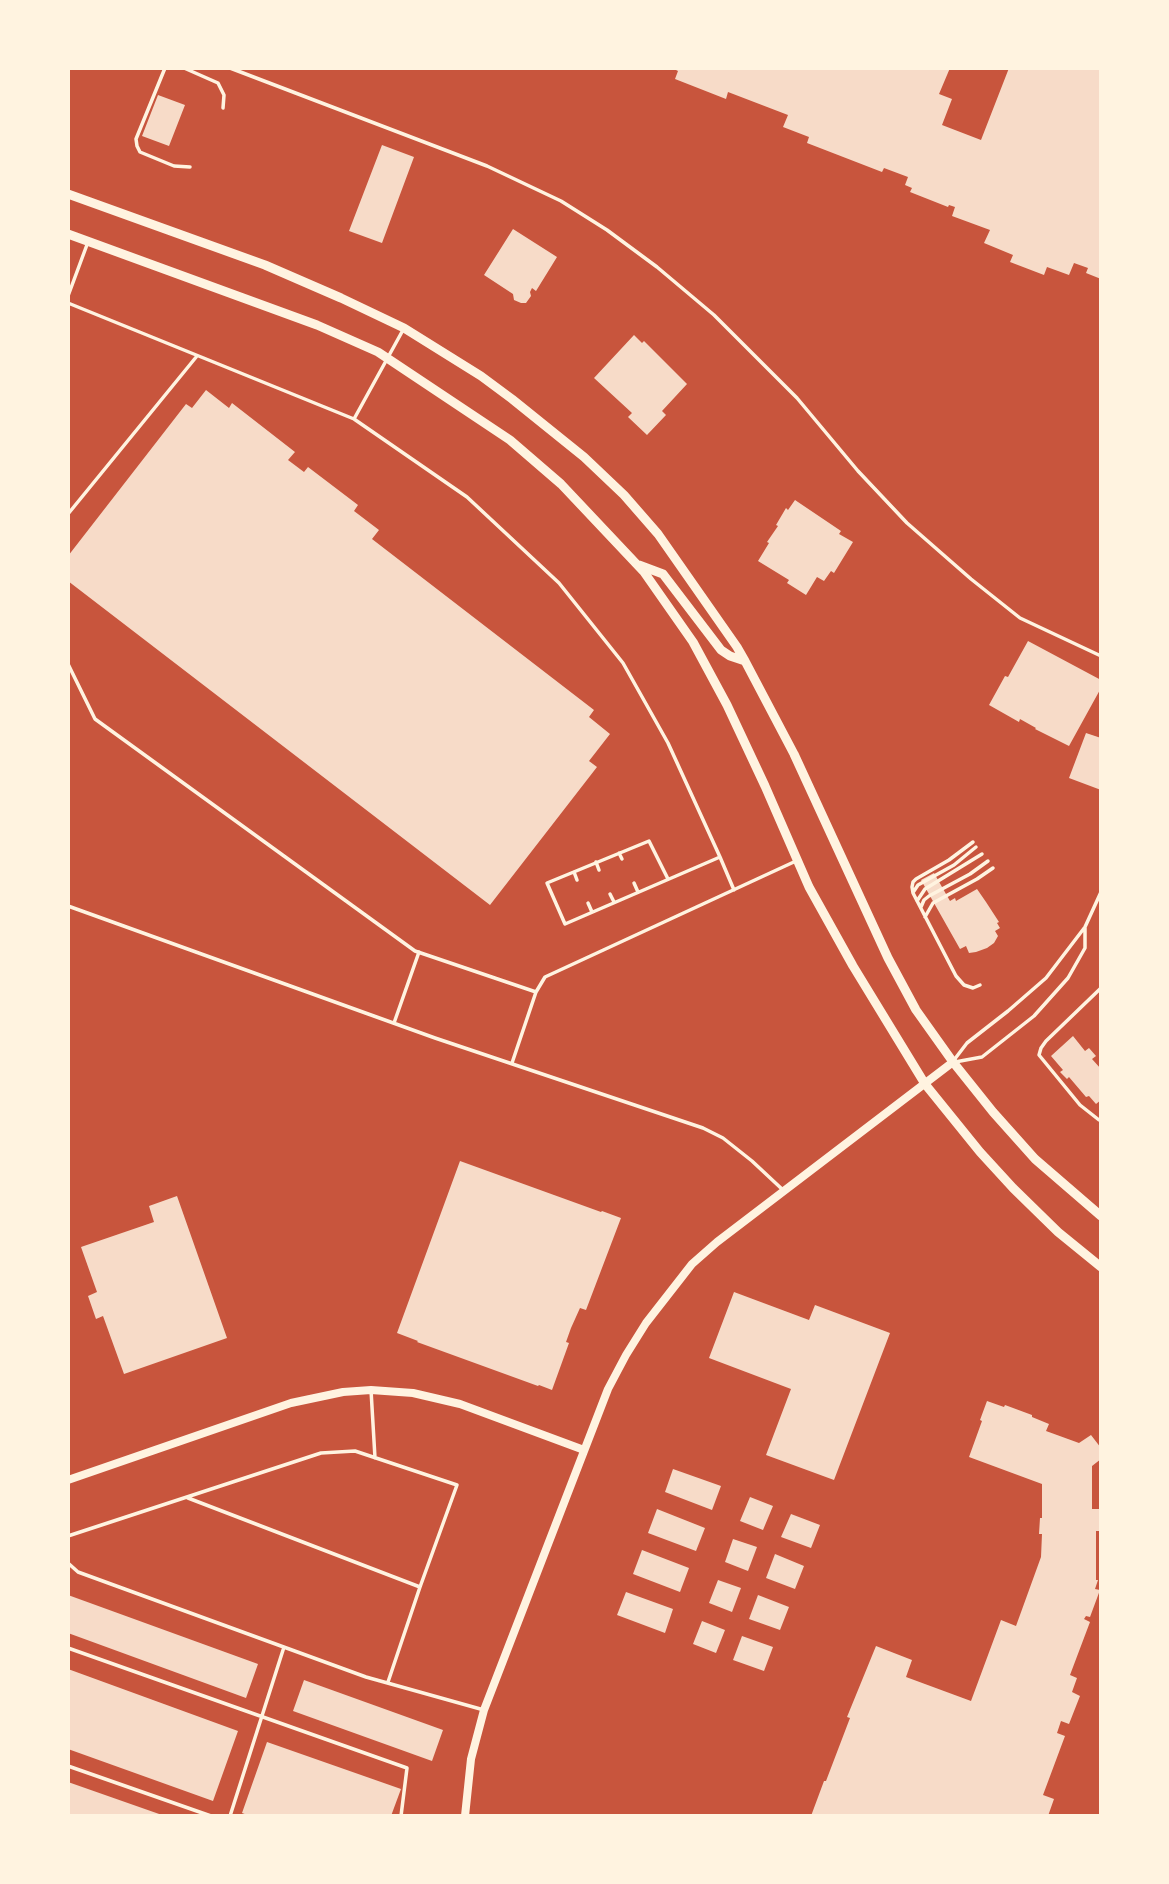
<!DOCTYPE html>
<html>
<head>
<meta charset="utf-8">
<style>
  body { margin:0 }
  #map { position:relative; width:1169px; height:1884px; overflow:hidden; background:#c8553d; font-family:"Playfair Display",serif }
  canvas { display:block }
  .frame { position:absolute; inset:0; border:70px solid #fff3e0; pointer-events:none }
</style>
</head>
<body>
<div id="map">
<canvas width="1169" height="1884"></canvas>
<div class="frame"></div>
</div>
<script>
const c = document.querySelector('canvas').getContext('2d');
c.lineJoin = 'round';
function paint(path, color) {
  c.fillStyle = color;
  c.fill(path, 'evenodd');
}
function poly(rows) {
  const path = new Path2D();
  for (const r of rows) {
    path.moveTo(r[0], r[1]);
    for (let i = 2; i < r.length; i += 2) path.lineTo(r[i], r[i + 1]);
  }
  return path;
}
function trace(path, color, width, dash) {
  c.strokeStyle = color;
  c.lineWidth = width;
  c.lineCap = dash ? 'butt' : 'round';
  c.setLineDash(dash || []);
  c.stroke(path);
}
paint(poly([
  [672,68,950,68,939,94,952,99,942,125,981,140,1009,68,1101,68,1101,279,1086,273,1088,268,1074,263,1069,275,1047,267,1044,275,1010,262,1013,255,984,243,990,230,952,216,955,207,949,205,948,207,910,192,912,188,905,185,908,177,884,168,882,172,807,143,809,137,783,127,788,115,728,92,726,99,675,79,678,71],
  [158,95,185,105,169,146,142,136],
  [382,145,414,157,382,243,349,231],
  [513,229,557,257,536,291,532,288,530,292,531,296,526,303,521,303,514,300,513,294,484,275],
  [634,335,642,343,644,341,687,384,662,411,666,415,647,435,628,417,632,413,594,378],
  [206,390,229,408,232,403,295,452,288,460,304,472,308,467,358,505,354,511,379,530,372,539,594,710,589,717,610,734,589,761,597,767,490,905,68,581,68,556,186,404,192,408],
  [795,500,841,531,839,534,853,542,834,573,831,571,824,581,817,577,806,595,787,583,789,580,758,561,769,543,767,542,778,526,776,525,786,508,788,510],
  [1028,641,1101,680,1101,688,1069,746,1035,729,1036,728,1020,719,1019,722,989,705,1005,676,1008,677],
  [1086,733,1101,738,1101,790,1069,778],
  [934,873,950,901,955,898,956,901,977,889,986,902,999,922,997,923,1000,928,995,931,998,936,994,943,987,948,976,952,969,953,966,946,960,949,921,880],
  [1073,1036,1085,1051,1089,1048,1096,1056,1092,1059,1101,1069,1101,1100,1096,1104,1089,1096,1086,1097,1069,1077,1067,1079,1060,1072,1063,1070,1051,1056],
  [460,1161,601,1212,602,1211,621,1218,586,1310,580,1308,571,1328,566,1342,569,1343,552,1390,539,1385,538,1386,417,1342,418,1341,397,1333],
  [177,1196,227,1338,124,1374,103,1316,96,1319,88,1296,97,1292,81,1247,154,1222,149,1206],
  [734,1292,809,1320,815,1305,890,1333,834,1480,766,1455,791,1389,709,1358],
  [987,1401,1004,1407,1005,1405,1032,1415,1032,1417,1049,1424,1046,1431,1079,1443,1091,1435,1101,1448,1101,1459,1092,1466,1092,1509,1101,1509,1101,1531,1096,1531,1096,1580,1098,1580,1095,1589,1100,1590,1090,1617,1086,1616,1084,1619,1090,1622,1070,1675,1077,1678,1072,1692,1080,1696,1069,1724,1061,1721,1057,1733,1065,1736,1043,1795,1054,1799,1048,1816,811,1816,824,1781,826,1781,850,1718,847,1717,876,1646,912,1660,906,1677,971,1701,1001,1620,1016,1626,1041,1557,1042,1534,1039,1534,1040,1518,1042,1518,1042,1484,969,1457,982,1421,980,1420],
  [673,1469,721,1486,712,1510,665,1492],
  [750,1497,773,1506,763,1530,740,1521],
  [657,1509,705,1528,696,1551,648,1533],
  [791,1514,820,1525,811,1548,781,1537],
  [733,1539,757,1547,748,1571,725,1562],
  [642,1550,689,1568,680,1592,633,1574],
  [775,1554,804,1566,795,1589,766,1578],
  [718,1580,741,1588,732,1612,709,1603],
  [626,1592,673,1609,665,1633,617,1615],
  [68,1595,258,1664,246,1698,68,1633],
  [758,1595,789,1607,780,1630,749,1619],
  [702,1621,725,1630,716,1653,693,1644],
  [742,1636,773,1647,764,1671,733,1660],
  [68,1669,238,1731,213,1801,68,1749],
  [304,1680,443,1730,432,1761,293,1711],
  [267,1742,401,1789,391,1816,250,1816,242,1813],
  [68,1782,162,1815,161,1816,68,1816]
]), '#f7dbc8');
trace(poly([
  [165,68,136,139,137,146,140,152,174,166,190,167],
  [184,68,218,83,224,95,223,108],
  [230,68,487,166,561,201,607,230,657,267,714,315,797,398,858,471,907,523,971,579,1020,618,1101,656],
  [68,296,88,242],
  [68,303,354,419,403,330],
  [354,419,467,497,559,583,623,663,668,743,720,857,565,924,547,883,649,841,668,879],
  [68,514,197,356],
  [68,664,95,719,415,951,536,992],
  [973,842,949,860,916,879,913,882,912,887,913,893,956,976,964,985,973,988,980,985],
  [619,853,622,859],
  [720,857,734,890],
  [596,862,599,870],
  [574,872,577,880],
  [634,883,638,892],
  [914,891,918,885,954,865,976,847],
  [610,894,614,902],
  [917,901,925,889,982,854],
  [588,903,592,912],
  [68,906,435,1038,703,1128,723,1138,752,1161,783,1190],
  [921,907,924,900,929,896,970,874,988,861],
  [925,917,933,903,977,879,993,868],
  [394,1023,419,952],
  [954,1060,967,1043,1008,1011,1046,978,1085,927,1101,892],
  [955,1062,982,1057,1034,1016,1068,978,1085,948,1085,928],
  [512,1063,536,992,545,977,796,861],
  [1099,1120,1080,1105,1039,1055,1041,1048,1046,1041,1101,988],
  [371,1390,375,1458],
  [188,1498,420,1587],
  [68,1536,321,1453,355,1451,457,1485,420,1587,388,1682],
  [68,1563,78,1572,366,1677,484,1710],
  [68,1648,407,1768,401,1816],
  [68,1766,211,1816],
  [230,1816,284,1647]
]), '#fff3e0', 3.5);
trace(poly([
  [68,1480,291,1403,343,1392,371,1390,413,1393,460,1404,584,1450],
  [465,1816,471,1759,484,1710,608,1389,626,1355,646,1323,692,1264,717,1242,953,1062]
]), '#fff3e0', 8);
trace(poly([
  [68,194,265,265,341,298,404,328,481,376,512,399,584,457,624,495,658,534,737,647,745,661,794,754,888,958,916,1010,953,1062,993,1112,1035,1159,1101,1216],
  [68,234,317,325,378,352,510,440,561,484,644,572,693,642,727,705,765,786,809,887,853,966,925,1084,980,1152,1013,1188,1058,1232,1101,1267],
  [639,565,663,574,721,650,730,656,745,661]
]), '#fff3e0', 9);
</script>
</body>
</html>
